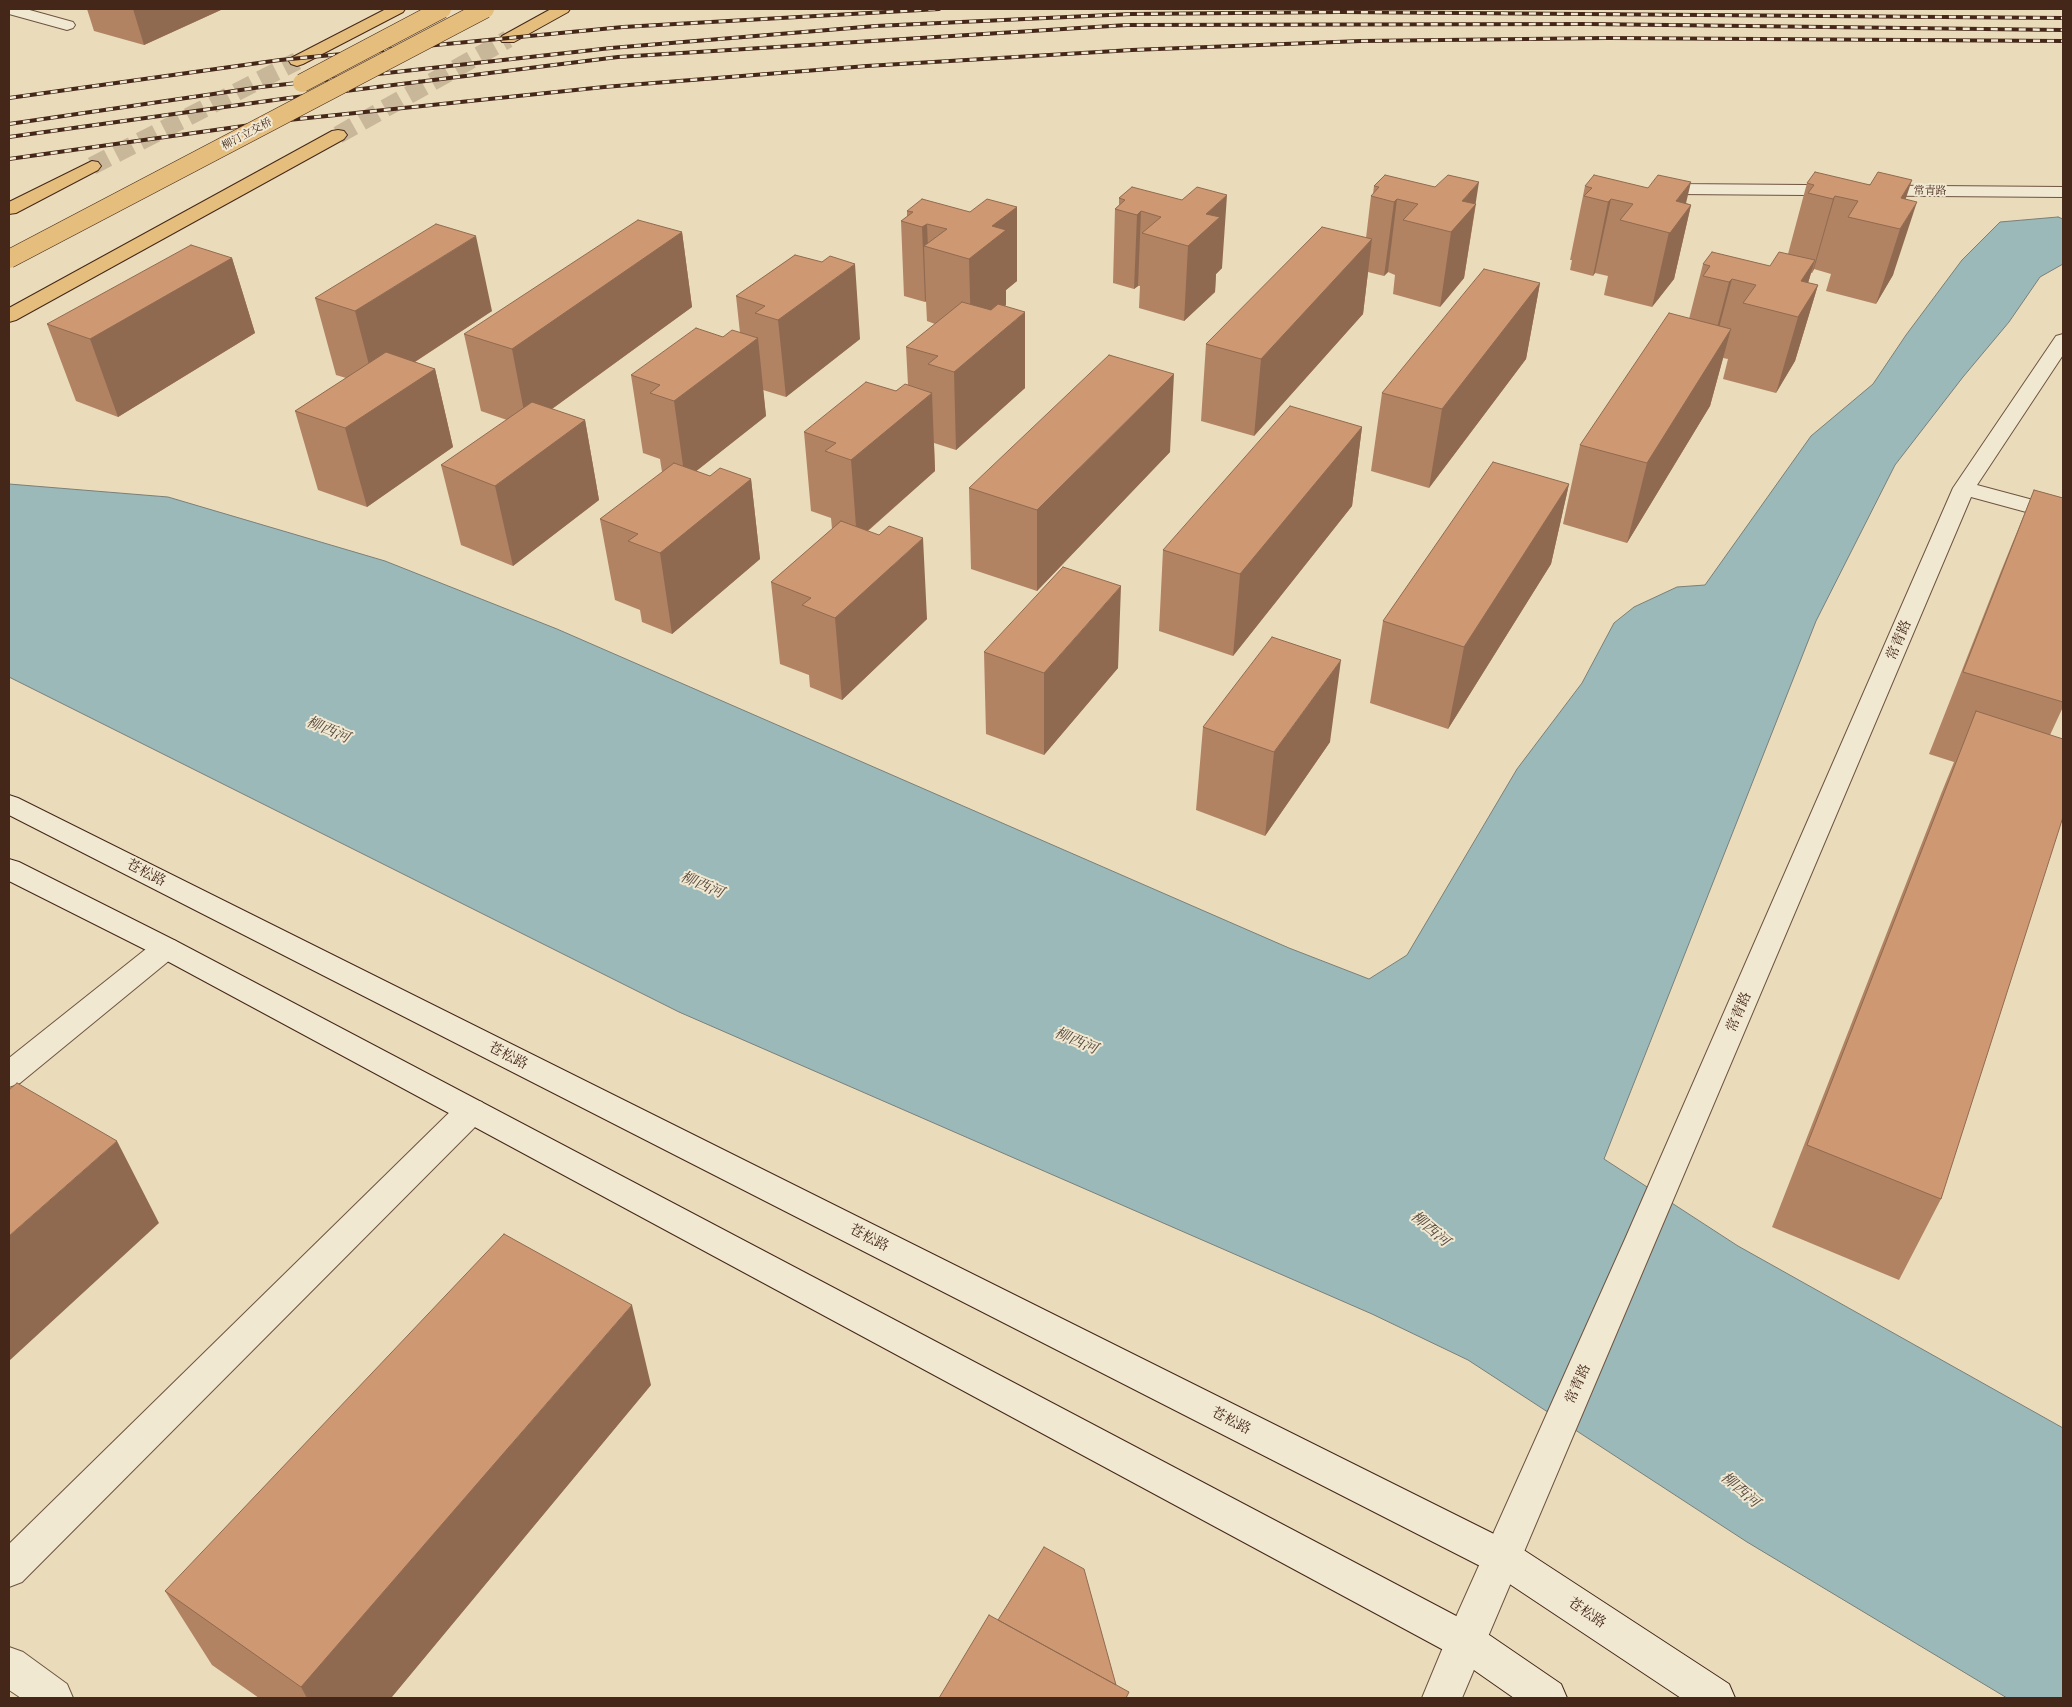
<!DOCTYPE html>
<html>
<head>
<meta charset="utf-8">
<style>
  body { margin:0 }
  #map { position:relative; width:2072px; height:1707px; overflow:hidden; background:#eadbba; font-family:"Libre Caslon Text",serif }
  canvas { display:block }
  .frame { position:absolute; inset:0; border:10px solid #452719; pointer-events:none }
</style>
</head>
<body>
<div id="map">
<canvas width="2072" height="1707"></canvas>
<div class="frame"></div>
</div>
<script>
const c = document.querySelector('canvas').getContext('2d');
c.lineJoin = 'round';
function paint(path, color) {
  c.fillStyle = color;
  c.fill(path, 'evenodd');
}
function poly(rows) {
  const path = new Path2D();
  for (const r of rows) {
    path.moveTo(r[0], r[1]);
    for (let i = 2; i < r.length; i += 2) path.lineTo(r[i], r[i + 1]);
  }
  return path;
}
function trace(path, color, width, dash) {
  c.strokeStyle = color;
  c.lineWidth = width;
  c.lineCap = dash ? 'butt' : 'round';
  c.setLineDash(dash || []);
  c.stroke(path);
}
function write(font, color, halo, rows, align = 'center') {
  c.font = font + ' "Libre Caslon Text","Noto Serif SC",serif';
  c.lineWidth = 4;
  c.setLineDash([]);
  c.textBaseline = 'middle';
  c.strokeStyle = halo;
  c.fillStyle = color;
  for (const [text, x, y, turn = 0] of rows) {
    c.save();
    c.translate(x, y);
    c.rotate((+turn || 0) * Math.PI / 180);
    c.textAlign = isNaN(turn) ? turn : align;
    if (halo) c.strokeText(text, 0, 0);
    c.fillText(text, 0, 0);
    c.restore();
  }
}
const water = poly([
  [2058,217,2063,219,2063,264,2040,277,2009,322,1963,377,1895,465,1816,621,1604,1159,1738,1246,2063,1428,2063,1698,2007,1698,1747,1542,1468,1360,1372,1314,679,1012,9,677,9,484,168,497,385,561,557,629,1289,948,1369,979,1407,955,1517,769,1582,683,1614,623,1634,607,1677,587,1705,585,1811,436,1873,384,1906,335,1962,260,2000,222,2058,217]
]);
paint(water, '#9bb9b9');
trace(water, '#797f79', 1);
trace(poly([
  [338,135,508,39],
  [92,166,297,61]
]), '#c9b79a', 18, [18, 9]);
const service = poly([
  [471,1099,482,1102,487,1111,482,1120,22,1582,9,1587,9,1544,460,1102,471,1099],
  [9,1647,23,1652,67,1684,73,1698,21,1698,9,1690,9,1647]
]);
const minor = poly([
  [9,9,26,9,73,22,75,25,73,28,67,30,9,14,9,9],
  [1677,184,2063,187,2063,197,1677,194,1671,193,1668,189,1671,185,1677,184],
  [2063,334,2063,355,1977,485,2063,508,2063,522,1971,497,1462,1698,1422,1698,1451,1628,1625,1239,1953,488,2056,336,2063,334],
  [166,938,176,941,180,948,176,955,20,1083,9,1087,9,1058,156,941,166,938]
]);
const secondary = poly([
  [9,795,18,798,1516,1545,1729,1684,1735,1698,1681,1698,1490,1571,9,815,9,795],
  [9,859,19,862,176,941,1479,1628,1561,1684,1567,1698,1514,1698,1451,1654,156,955,9,881,9,859]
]);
const primary = poly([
  [386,9,405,9,403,12,303,64,297,66,291,64,289,61,291,58,386,9],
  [551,9,570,9,568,12,514,42,502,42,500,39,502,36,551,9],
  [338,130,344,131,347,135,344,139,16,320,9,322,9,308,332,131,338,130],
  [92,161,98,162,101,166,98,170,16,213,9,214,9,202,92,161]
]);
trace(service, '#6e5441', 2);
trace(minor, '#6e5441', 2);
trace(secondary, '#452719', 2);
trace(primary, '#452719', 2);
paint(service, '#f1e8d2');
paint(minor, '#f1e8d2');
paint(secondary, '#f1e8d2');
paint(primary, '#e5be7d');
const rail = poly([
  [9,98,280,60,623,27,939,9],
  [9,124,261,87,611,48,876,26,1131,14,1341,12,2063,18],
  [9,137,289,98,618,57,1127,25,1588,24,2063,30],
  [9,159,279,121,604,87,867,66,1132,50,1361,41,1608,38,2063,41]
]);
trace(rail, '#452719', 4);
trace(rail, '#f1e8d2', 2.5, [7]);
const primaryBridge = poly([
  [302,83,442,9],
  [9,259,485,9]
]);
trace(primaryBridge, '#452719', 19, []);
trace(primaryBridge, '#e5be7d', 18);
paint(poly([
  [87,9,223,9,144,45,94,31],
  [1807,183,1906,199,1893,275,1876,304,1826,291,1831,274,1814,269,1812,273,1811,273,1808,283,1818,285,1795,361,1776,393,1723,379,1728,359,1723,358,1710,406,1627,543,1563,524,1580,445,1689,319,1703,264,1770,266,1788,254],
  [1374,186,1476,204,1464,278,1440,307,1393,294,1395,275,1388,272,1384,276,1368,272,1363,314,1254,436,1201,421,1206,344,1366,238,1371,196,1373,194],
  [1585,186,1648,188,1686,203,1691,205,1674,279,1652,307,1604,295,1608,276,1595,273,1593,276,1570,270,1572,260,1570,260],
  [1132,187,1222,268,1216,274,1215,292,1184,321,1139,308,1140,286,1138,286,1134,289,1113,283,1115,209,1119,205,1119,198],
  [1017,207,1017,281,1006,290,1006,305,1005,306,1025,388,956,450,934,443,935,471,868,531,927,619,842,700,810,687,809,675,780,664,771,582,832,529,831,518,811,511,804,432,908,385,906,347,935,324,927,321,926,301,925,302,904,296,901,221,907,217,907,211,970,212],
  [682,232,692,307,552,409,585,420,599,500,513,566,461,545,441,465,507,420,481,411,464,334],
  [795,255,860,339,786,397,763,390,766,416,696,471,710,476,751,479,760,559,672,634,642,622,640,610,615,600,600,519,663,472,662,472,660,459,643,453,631,375,723,337,740,333,736,296],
  [232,258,255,333,118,417,76,401,47,324],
  [1540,283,1526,359,1429,488,1371,471,1382,393],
  [315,298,492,311,415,362,435,369,453,447,367,507,318,490,295,411,346,378,336,375],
  [1362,427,1352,506,1233,656,1159,631,1163,550],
  [1170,452,1037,591,971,569,969,488],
  [1569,484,1551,564,1448,729,1370,703,1383,621],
  [2034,490,2063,498,2063,707,2050,735,1941,1199,1899,1280,1772,1227,1941,794,1954,762,1929,754,2001,571],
  [984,652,1118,668,1044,755,986,734],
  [1203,727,1330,742,1265,836,1196,810],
  [651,1385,391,1698,259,1698,212,1665,165,1591]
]), '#b18362');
paint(poly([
  [133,9,223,9,144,45],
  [1912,180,1896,228,1901,198],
  [1479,182,1464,278,1440,307,1451,232,1462,201],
  [1691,182,1683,216,1691,205,1674,279,1652,307,1676,201],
  [1227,195,1222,268,1216,274,1215,292,1184,321,1188,246,1206,214],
  [1835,196,1814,269,1812,273,1833,199],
  [1397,199,1388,272,1384,276,1394,202],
  [1611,199,1595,273,1593,276,1608,202],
  [1917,202,1893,275,1876,304,1900,229],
  [1017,207,1017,281,1006,290,1006,305,971,334,969,259,992,226],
  [1141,211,1138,286,1134,289,1137,215],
  [927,224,928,247,924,246,926,301,925,302,922,227],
  [682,232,692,307,527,427,512,349],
  [476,236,492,311,375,388,355,311],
  [1372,239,1363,314,1254,436,1261,359],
  [232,258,255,333,118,417,90,339],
  [1815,260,1798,316,1818,285,1795,361,1776,393,1798,317,1801,281],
  [855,264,860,339,786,397,778,320],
  [1732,279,1712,354,1709,358,1729,282],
  [1540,283,1526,359,1429,488,1442,409],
  [1025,312,1025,388,956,450,954,372],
  [1731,329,1710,406,1627,543,1647,463],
  [758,338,766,416,685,480,674,401],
  [435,369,453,447,367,507,345,428],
  [1174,374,1170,452,1037,591,1037,510],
  [932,393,935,471,857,540,851,460],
  [585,420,599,500,513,566,495,486],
  [1362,427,1352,506,1233,656,1240,574],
  [751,479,760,559,672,634,660,553],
  [1569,484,1551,564,1448,729,1464,647],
  [923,538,927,619,842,700,835,618],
  [1121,586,1118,668,1044,755,1044,673],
  [1341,660,1330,742,1265,836,1274,752],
  [117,1141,159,1223,9,1361,9,1236],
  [632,1305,651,1385,391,1698,307,1698,301,1687]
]), '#906a50');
const building = poly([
  [1815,172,1870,185,1878,172,1912,180,1901,198,1917,202,1900,229,1848,217,1858,201,1835,196,1833,199,1808,193,1814,185,1807,183,1815,172],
  [1385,175,1435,187,1448,175,1479,182,1462,201,1476,204,1451,232,1403,220,1418,204,1397,199,1394,202,1371,196,1379,187,1374,186,1385,175],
  [1594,175,1648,188,1658,175,1691,182,1676,201,1691,205,1670,233,1620,220,1633,204,1611,199,1608,202,1584,196,1592,188,1585,186,1594,175],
  [1132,187,1182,200,1197,187,1227,195,1206,214,1220,217,1188,246,1142,233,1161,217,1141,211,1137,215,1115,209,1125,200,1119,198,1132,187],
  [922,199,970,212,987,199,1017,207,992,226,1006,230,969,259,924,246,947,229,927,224,922,227,901,221,913,212,907,211,922,199],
  [638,220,682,232,512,349,464,334,638,220],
  [436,224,476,236,355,311,315,298,436,224],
  [1322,227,1372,239,1261,359,1206,344,1322,227],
  [191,245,232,258,90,339,47,324,191,245],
  [1712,252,1770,266,1779,252,1815,260,1801,281,1818,285,1798,317,1743,303,1756,285,1732,279,1729,282,1703,276,1710,266,1703,264,1712,252],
  [795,255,822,262,830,256,855,264,778,320,755,313,765,306,736,296,795,255],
  [1484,269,1540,283,1442,409,1382,393,1484,269],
  [962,302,991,310,998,304,1025,312,954,372,928,364,938,356,906,347,962,302],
  [1669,313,1731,329,1647,463,1580,445,1669,313],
  [696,328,723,337,732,330,758,338,674,401,650,393,660,385,631,375,696,328],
  [386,352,435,369,345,428,295,411,386,352],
  [1109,355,1174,374,1037,510,969,488,1109,355],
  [866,382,896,391,905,384,932,393,851,460,825,451,836,443,804,432,866,382],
  [532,402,585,420,495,486,441,465,532,402],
  [1290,406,1362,427,1240,574,1163,550,1290,406],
  [1493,462,1569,484,1464,647,1383,621,1493,462],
  [674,463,710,476,720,468,751,479,660,553,628,541,638,534,600,519,674,463],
  [2034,490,2063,498,2063,702,1963,672,2034,490],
  [841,521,879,535,889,526,923,538,835,618,802,605,811,598,771,582,841,521],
  [1063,567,1121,586,1044,673,984,652,1063,567],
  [1272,637,1341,660,1274,752,1203,727,1272,637],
  [1976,711,2063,739,2063,817,1941,1199,1807,1145,1976,711],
  [17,1083,117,1141,9,1236,9,1090,17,1083],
  [504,1234,632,1305,301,1687,165,1591,504,1234],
  [1044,1547,1084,1569,1116,1685,998,1620,1044,1547],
  [989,1615,1129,1692,1126,1698,939,1698,989,1615]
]);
paint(building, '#ce9872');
trace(building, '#906a50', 1);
write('11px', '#452719', '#f1e8d2', [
  ["柳汀立交桥",247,134,-28],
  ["常青路",1930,191]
]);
write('14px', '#452719', '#f1e8d2', [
  ["常青路",1899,640,-67],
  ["苍松路",146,873,27],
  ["常青路",1739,1012,-67],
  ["苍松路",508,1056,27],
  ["苍松路",869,1238,27],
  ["常青路",1578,1384,-66],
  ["苍松路",1231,1421,27],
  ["苍松路",1587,1613,34]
]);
write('italic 15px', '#5a4c41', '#f1e8d2', [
  ["柳西河",328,730,23],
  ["柳西河",702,885,23],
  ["柳西河",1076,1041,23],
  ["柳西河",1430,1229,40],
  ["柳西河",1740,1490,40]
]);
</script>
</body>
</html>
